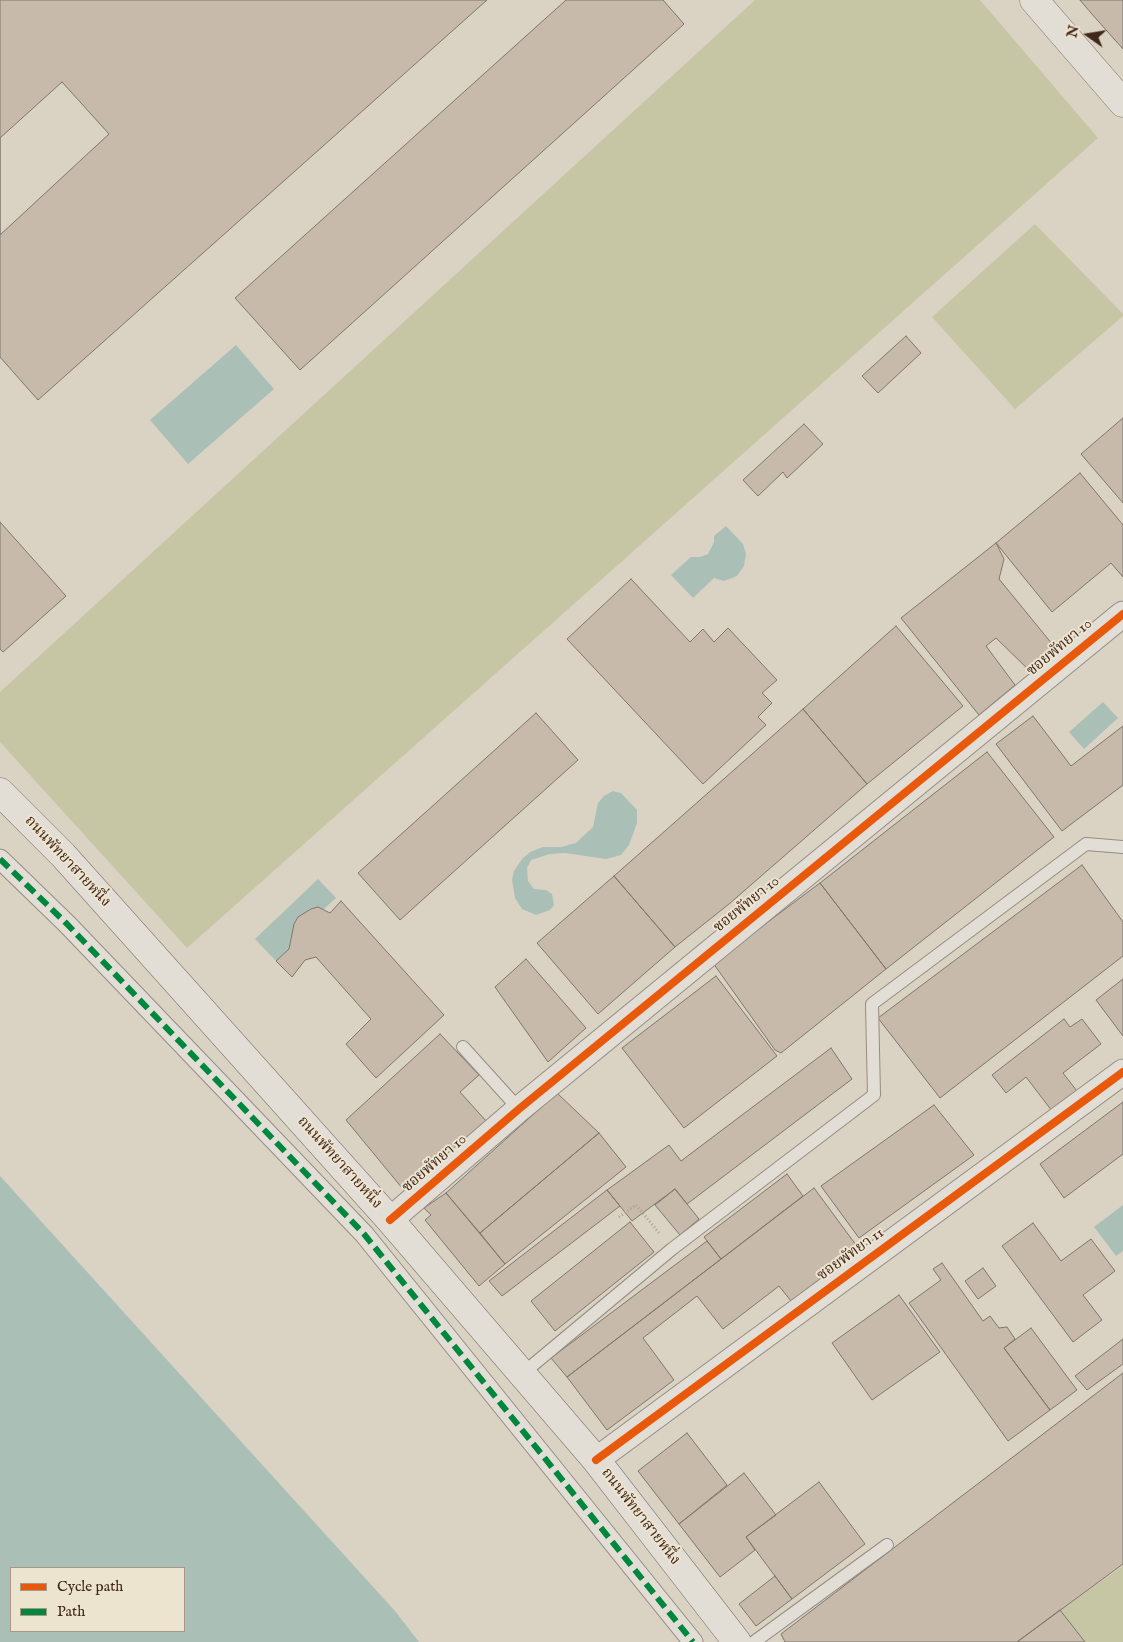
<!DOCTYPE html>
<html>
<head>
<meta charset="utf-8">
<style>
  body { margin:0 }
  #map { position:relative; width:1123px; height:1642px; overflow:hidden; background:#dad2c2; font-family:"IM FELL English",serif }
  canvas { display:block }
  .legend { position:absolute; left:10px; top:1567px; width:175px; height:65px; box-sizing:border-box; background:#ede4d0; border:1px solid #a89888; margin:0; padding:6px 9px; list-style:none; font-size:15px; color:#40261b }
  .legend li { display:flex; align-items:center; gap:10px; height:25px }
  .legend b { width:25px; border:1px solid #a89888 }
  .north { position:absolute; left:1063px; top:10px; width:50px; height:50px; -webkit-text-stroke:4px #ede4d0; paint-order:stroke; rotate:283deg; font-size:14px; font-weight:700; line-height:20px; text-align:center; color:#40261b }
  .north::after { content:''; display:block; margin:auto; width:18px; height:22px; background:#40261b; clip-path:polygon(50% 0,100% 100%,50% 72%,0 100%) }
</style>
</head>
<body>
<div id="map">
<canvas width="1123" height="1642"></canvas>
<ul class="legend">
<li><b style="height:6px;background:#e8590c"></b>Cycle path</li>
<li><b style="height:6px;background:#00873e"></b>Path</li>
</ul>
<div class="north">N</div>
</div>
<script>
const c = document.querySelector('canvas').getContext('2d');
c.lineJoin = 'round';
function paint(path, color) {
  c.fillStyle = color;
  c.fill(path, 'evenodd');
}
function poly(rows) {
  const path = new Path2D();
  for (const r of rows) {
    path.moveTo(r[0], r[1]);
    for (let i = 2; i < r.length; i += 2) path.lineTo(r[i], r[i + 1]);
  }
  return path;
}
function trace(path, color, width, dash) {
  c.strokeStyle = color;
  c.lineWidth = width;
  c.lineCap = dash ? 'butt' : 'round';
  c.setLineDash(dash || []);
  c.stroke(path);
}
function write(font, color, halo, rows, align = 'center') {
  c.font = font + ' "IM FELL English","Noto Serif Thai",serif';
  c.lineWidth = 4;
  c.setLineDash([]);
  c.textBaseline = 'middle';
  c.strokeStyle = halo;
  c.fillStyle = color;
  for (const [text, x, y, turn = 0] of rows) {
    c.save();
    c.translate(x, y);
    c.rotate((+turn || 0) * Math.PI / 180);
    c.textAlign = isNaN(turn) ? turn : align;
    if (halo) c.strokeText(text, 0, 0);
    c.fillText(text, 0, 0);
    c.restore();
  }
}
paint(poly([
  [755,0,980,0,1098,138,187,948,0,742,0,692],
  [1035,224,1123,314,1123,316,1015,409,932,317],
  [1123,1566,1123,1642,1085,1642,1060,1610]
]), '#c6c6a5');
paint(poly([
  [236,345,274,389,188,464,150,420],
  [726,526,743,544,746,554,744,566,737,576,724,581,714,578,693,598,671,575,691,557,700,557,708,554,714,542,714,536],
  [1103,702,1118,718,1084,749,1069,732],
  [613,791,621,793,637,810,637,823,629,845,621,855,606,859,565,853,550,854,531,860,527,868,528,881,534,889,546,890,552,894,554,905,550,910,536,915,522,909,515,898,512,880,514,871,522,859,530,852,543,847,561,847,576,843,593,827,598,803,604,796],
  [318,879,336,898,324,909,311,909,298,917,294,924,289,949,276,961,255,939],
  [0,1176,395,1611,419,1642,0,1642],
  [11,1568,184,1568,184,1631,11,1631],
  [1123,1205,1123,1251,1116,1256,1094,1227]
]), '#aac0b7');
const building = poly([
  [0,0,487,0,38,400,0,357,0,0],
  [566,0,663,0,684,24,300,370,235,298,566,0],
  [1080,0,1123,0,1123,49,1091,13,1080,0],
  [62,82,109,134,0,235,0,138,62,82],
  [906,336,921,353,878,393,862,376,906,336],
  [1123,418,1123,503,1081,454,1123,418],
  [804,424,823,444,787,478,783,472,758,496,743,480,804,424],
  [1080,473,1123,525,1123,577,1111,563,1052,612,996,543,1080,473],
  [0,522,66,596,3,652,0,649,0,522],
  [996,543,1004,559,999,579,1057,650,1032,673,996,638,986,646,1015,685,979,715,901,618,996,543],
  [631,579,690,642,703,629,714,642,728,628,777,680,762,693,772,703,758,717,766,725,703,784,567,639,631,579],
  [896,626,963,706,867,784,803,709,896,626],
  [803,709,867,784,729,904,675,947,614,876,803,709],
  [536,713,578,760,400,920,358,873,536,713],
  [1033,716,1071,766,1123,726,1123,785,1062,831,996,744,1033,716],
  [987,752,1054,837,886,969,820,883,987,752],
  [1082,865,1123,922,1123,956,940,1098,878,1018,1082,865],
  [614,876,675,947,598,1014,537,943,614,876],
  [820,883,886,969,781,1053,775,1050,713,963,820,883],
  [341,901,444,1015,376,1078,346,1044,371,1019,316,957,305,960,292,977,276,961,289,949,294,924,298,917,311,909,318,907,330,913,341,901],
  [526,959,586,1028,548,1062,495,987,526,959],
  [716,976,777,1056,684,1128,622,1048,716,976],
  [1123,979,1123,1036,1096,1000,1123,979],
  [1064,1019,1070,1027,1082,1019,1101,1044,1063,1073,1077,1091,1052,1111,1026,1077,1006,1093,992,1075,1064,1019],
  [440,1034,479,1075,460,1092,487,1122,407,1194,346,1120,440,1034],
  [831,1048,852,1079,687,1204,675,1189,632,1221,607,1190,669,1145,681,1161,831,1048],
  [557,1093,599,1133,480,1233,446,1193,557,1093],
  [1123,1102,1123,1154,1064,1198,1040,1164,1123,1102],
  [934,1105,974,1155,859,1238,821,1186,934,1105],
  [599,1133,626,1167,505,1264,480,1233,599,1133],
  [787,1174,803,1196,721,1259,704,1237,787,1174],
  [814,1188,859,1249,791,1301,779,1286,723,1329,697,1296,643,1338,674,1380,607,1430,567,1377,814,1188],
  [675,1189,699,1219,680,1235,655,1205,675,1189],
  [607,1190,620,1206,502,1296,489,1281,607,1190],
  [446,1193,505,1264,479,1286,425,1220,431,1215,424,1208,446,1193],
  [630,1222,654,1252,555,1331,531,1301,630,1222],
  [1033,1223,1061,1261,1091,1239,1115,1271,1083,1295,1102,1320,1073,1342,1002,1246,1033,1223],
  [707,1241,721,1259,567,1377,551,1358,707,1241],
  [942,1263,983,1321,990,1316,999,1328,1007,1327,1015,1339,1004,1348,1050,1410,1008,1441,909,1303,941,1280,933,1269,942,1263],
  [983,1268,996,1286,978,1299,965,1281,983,1268],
  [899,1295,940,1352,872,1400,832,1343,899,1295],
  [1031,1328,1077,1390,1050,1410,1004,1348,1031,1328],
  [1123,1339,1123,1364,1087,1390,1075,1376,1123,1339],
  [1123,1373,1123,1564,1017,1642,785,1642,781,1634,1123,1373],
  [687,1433,727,1485,679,1524,638,1471,687,1433],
  [744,1473,776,1515,746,1537,755,1550,720,1577,679,1524,744,1473],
  [819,1482,865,1544,792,1599,746,1537,819,1482],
  [775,1576,792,1599,756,1626,739,1604,775,1576],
  [1060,1610,1085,1642,1017,1642,1060,1610]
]);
paint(building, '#c7baab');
trace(building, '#7f766d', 1);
const service = poly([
  [463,1047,519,1109],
  [522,1374,672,1249,874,1095,872,1004,1086,844,1123,847],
  [754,1642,887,1545]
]);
const pedestrian = poly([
  [0,859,67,924,364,1234,693,1642]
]);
const minor = poly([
  [390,1220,519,1109,1123,614],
  [596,1460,1123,1072]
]);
const secondary = poly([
  [1034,0,1123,103],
  [0,792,63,855,390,1220,596,1460,737,1642]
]);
trace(service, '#958d83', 14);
trace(pedestrian, '#958d83', 21);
trace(minor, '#958d83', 27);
trace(secondary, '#7f766d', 29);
trace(poly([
  [619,1217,636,1205,660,1234]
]), '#a7a199', 3, [1, 2.5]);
trace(service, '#e2ded6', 12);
trace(pedestrian, '#e2ded6', 19);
trace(minor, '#e2ded6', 25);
trace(secondary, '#e2ded6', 28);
trace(poly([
  [0,859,67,924,364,1234,693,1642]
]), '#00873e', 6, [12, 6]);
trace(poly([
  [390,1220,519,1109,1123,614],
  [596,1460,1123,1072]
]), '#e8590c', 8);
write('15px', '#40261b', '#ede4d0', [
  ["ซอยพัทยา 10",1060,648,-40],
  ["ถนนพัทยาสายหนึ่ง",67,862,47],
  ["ซอยพัทยา 10",747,905,-39],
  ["ถนนพัทยาสายหนึ่ง",339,1163,48],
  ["ซอยพัทยา 10",435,1164,-41],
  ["ซอยพัทยา 11",851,1255,-36],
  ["ถนนพัทยาสายหนึ่ง",640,1517,52]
]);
</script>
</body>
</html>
